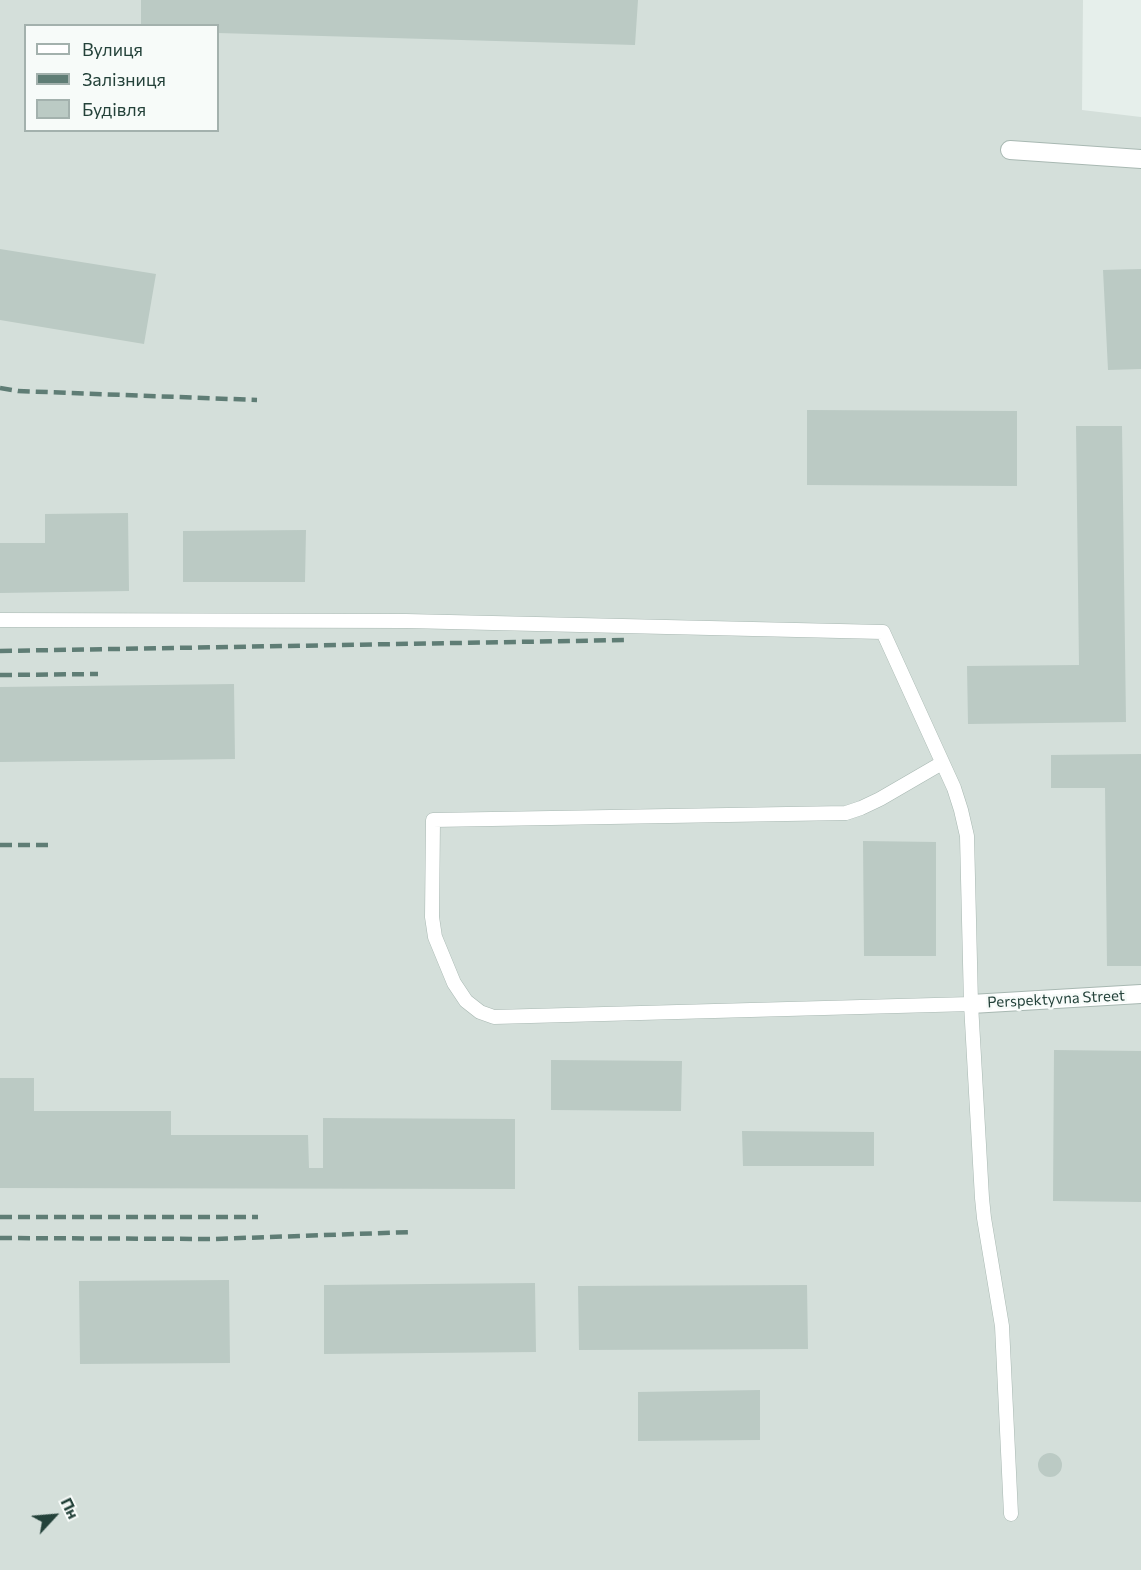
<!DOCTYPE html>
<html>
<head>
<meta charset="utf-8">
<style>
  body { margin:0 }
  #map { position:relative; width:1141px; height:1570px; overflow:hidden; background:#e6efeb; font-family:Commissioner,sans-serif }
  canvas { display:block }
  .legend { position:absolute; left:24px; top:24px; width:195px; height:108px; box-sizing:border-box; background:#f7fbf9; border:2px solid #a3b1ad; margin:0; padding:8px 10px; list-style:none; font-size:18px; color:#24423a }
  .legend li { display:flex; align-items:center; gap:12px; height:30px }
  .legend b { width:30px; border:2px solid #a3b1ad }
  .north { position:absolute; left:24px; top:1486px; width:60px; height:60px; -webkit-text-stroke:4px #f7fbf9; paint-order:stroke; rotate:64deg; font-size:16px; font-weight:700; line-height:24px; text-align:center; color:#24423a }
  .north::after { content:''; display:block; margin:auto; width:21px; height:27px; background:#24423a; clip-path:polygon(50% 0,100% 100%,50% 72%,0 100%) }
</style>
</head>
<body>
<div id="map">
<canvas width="1141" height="1570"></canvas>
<ul class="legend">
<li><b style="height:8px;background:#fff"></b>Вулиця</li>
<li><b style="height:8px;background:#5f7d75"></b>Залізниця</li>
<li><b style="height:16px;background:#bbcac4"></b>Будівля</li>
</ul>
<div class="north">Пн</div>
</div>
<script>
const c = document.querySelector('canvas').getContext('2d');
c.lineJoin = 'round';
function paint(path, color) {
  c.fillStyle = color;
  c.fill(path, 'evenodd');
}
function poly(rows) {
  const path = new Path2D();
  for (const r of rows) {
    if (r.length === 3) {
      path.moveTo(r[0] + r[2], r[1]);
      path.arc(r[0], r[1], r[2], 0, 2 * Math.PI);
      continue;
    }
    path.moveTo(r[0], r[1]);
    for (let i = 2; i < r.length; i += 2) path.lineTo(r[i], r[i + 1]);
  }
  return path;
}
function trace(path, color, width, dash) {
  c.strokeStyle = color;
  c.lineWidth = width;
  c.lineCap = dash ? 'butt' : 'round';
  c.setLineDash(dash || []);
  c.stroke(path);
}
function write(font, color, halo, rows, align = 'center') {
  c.font = font + ' Commissioner,sans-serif';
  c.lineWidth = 5;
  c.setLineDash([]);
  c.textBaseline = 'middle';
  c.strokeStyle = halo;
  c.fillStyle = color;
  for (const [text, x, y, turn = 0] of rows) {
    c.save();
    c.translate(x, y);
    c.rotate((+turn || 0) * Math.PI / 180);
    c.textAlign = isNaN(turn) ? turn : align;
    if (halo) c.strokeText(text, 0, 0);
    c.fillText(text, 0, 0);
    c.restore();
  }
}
paint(poly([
  [0,0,1083,0,1082,110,1141,117,1141,1570,0,1570],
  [26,26,218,26,218,130,26,130]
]), '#d4dfda');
paint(poly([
  [141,0,638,0,635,45,218,33,218,26,141,26],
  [0,249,156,274,144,344,0,320],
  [1141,269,1141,369,1108,370,1103,270],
  [807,410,1017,411,1017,486,807,485],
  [1076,426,1122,426,1126,722,968,724,967,666,1079,665],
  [128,513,129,591,0,593,0,543,45,543,45,514],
  [306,530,305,582,183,582,183,531],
  [234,684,235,759,0,762,0,687],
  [1141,754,1141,966,1107,966,1105,788,1051,788,1051,755],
  [863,841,936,842,936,956,864,956],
  [1054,1050,1141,1051,1141,1202,1053,1201],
  [551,1060,682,1061,681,1111,551,1110],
  [0,1078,34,1078,34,1111,171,1111,171,1135,308,1135,309,1168,323,1168,323,1118,515,1119,515,1189,0,1188],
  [742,1131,874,1132,874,1166,743,1166],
  [229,1280,230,1363,80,1364,79,1281],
  [535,1283,536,1352,324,1354,324,1285],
  [807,1285,808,1349,579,1350,578,1286],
  [760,1390,760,1440,638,1441,638,1392],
  [1050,1465,12]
]), '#bbcac4');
const lane = poly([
  [0,620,406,621,883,632,954,788,961,810,967,836,971,1004,982,1198,984,1218,1002,1326,1011,1514],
  [942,763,880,799,861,808,846,813,433,820,432,917,435,937,454,983,466,1001,480,1012,494,1017,971,1004]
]);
const street = poly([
  [1010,150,1141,159],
  [971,1004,1141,994]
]);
trace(lane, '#a8b8b2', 15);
trace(street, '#a8b8b2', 20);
trace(lane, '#fff', 14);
trace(street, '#fff', 18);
trace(poly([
  [0,388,18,391,257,400],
  [0,651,627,640],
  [0,675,98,674],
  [0,845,51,845],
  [0,1217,258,1217],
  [0,1238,214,1239,412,1232]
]), '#5f7d75', 4.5, [12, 6]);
write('15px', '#24423a', '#f7fbf9', [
  ["Perspektyvna Street",1056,999,-3]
]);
</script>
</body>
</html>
